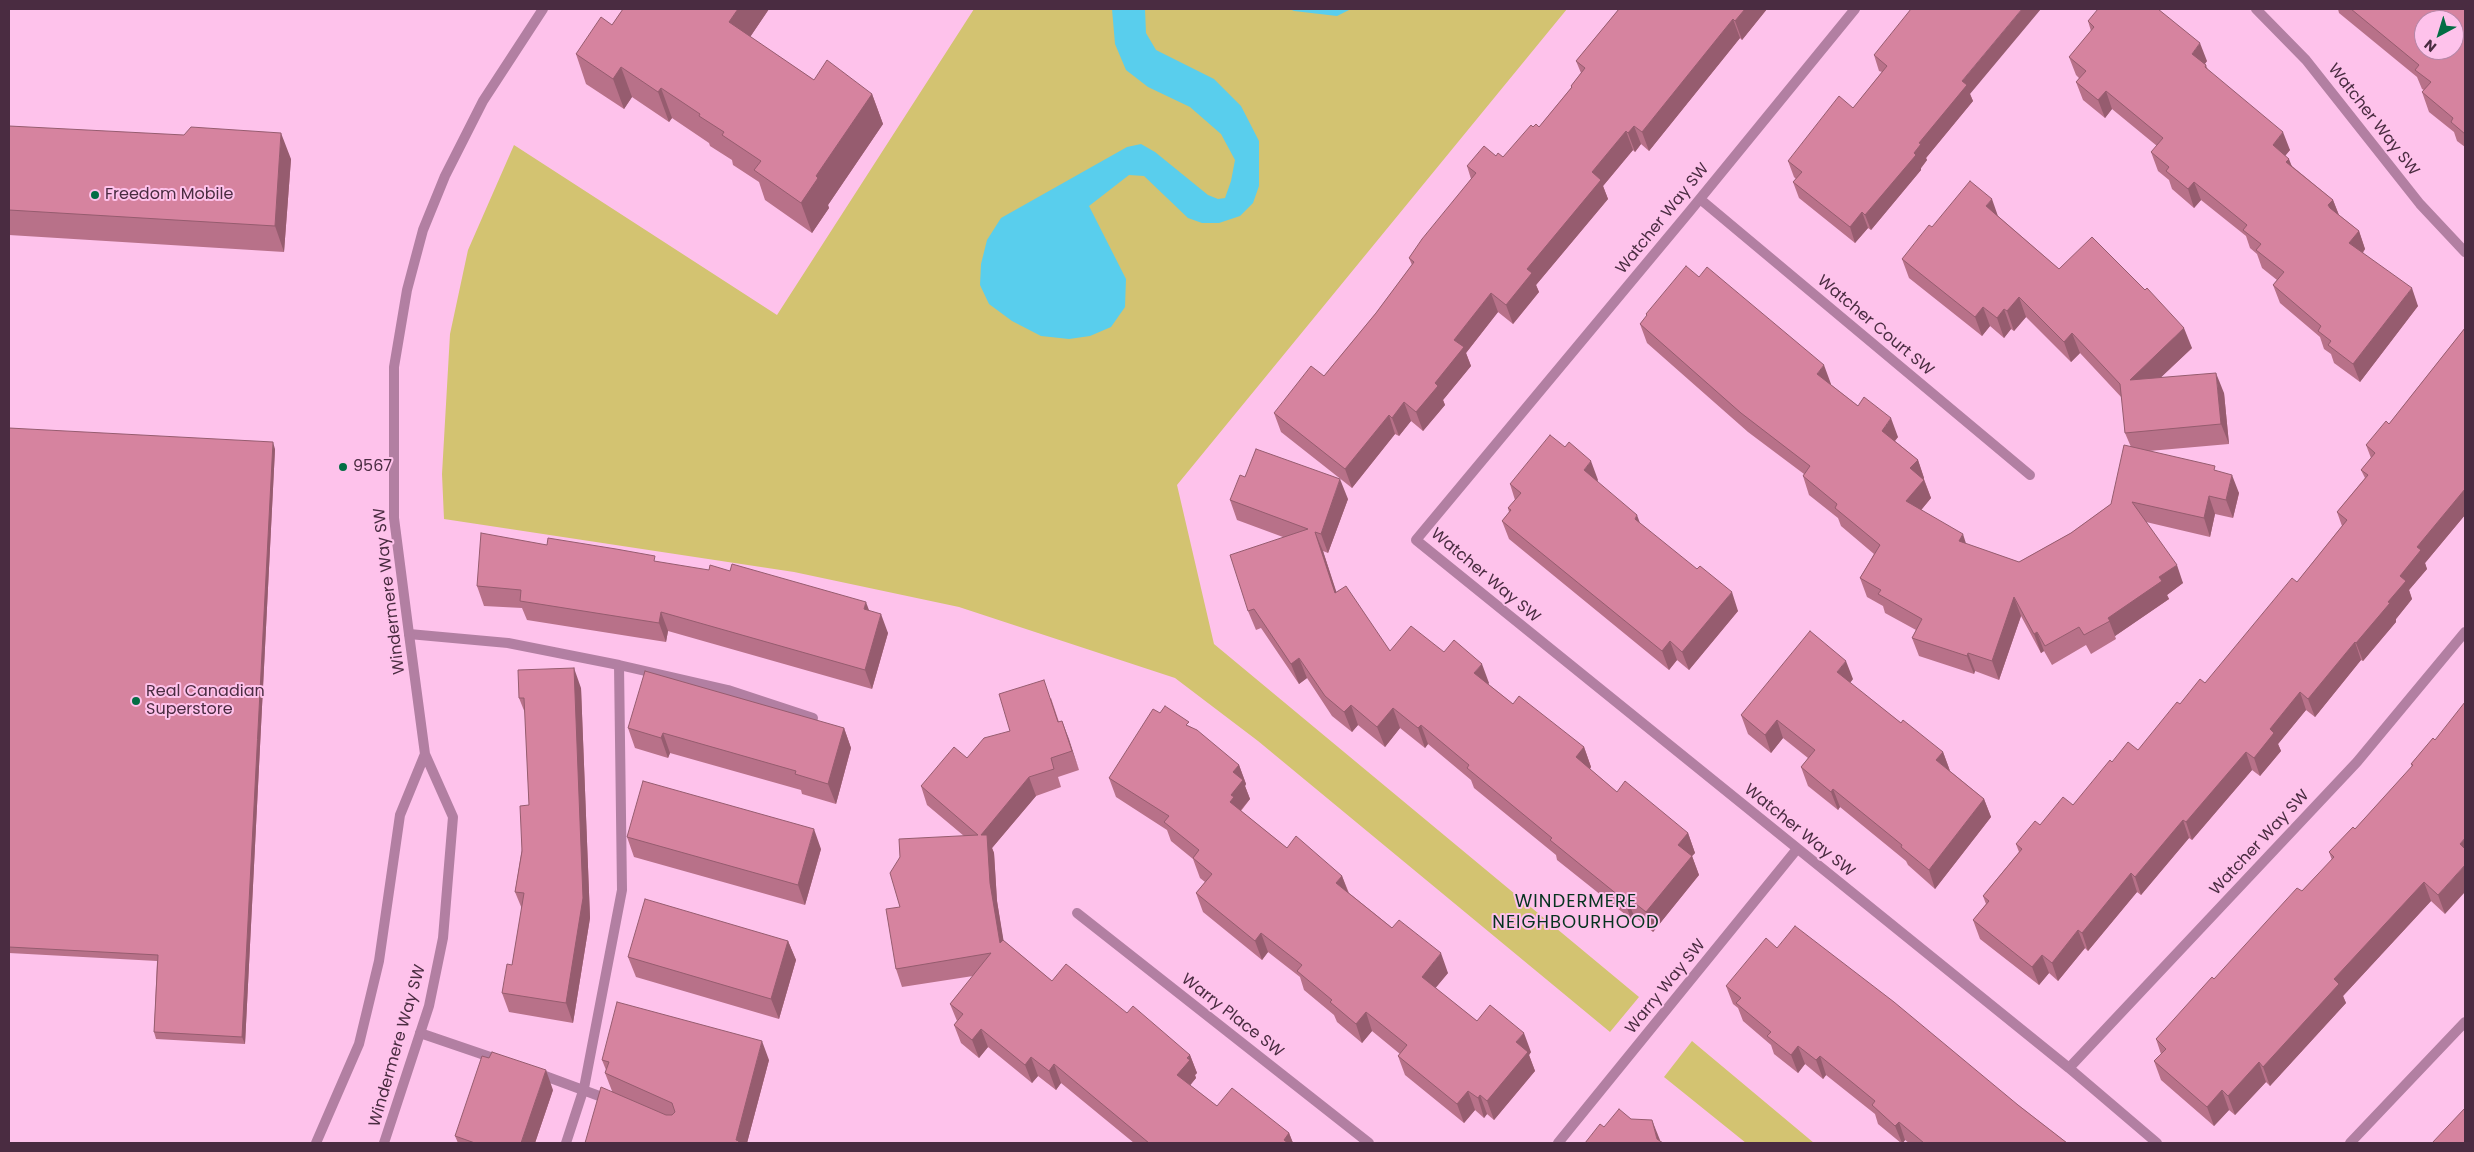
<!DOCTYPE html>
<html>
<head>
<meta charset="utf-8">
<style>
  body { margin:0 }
  #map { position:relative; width:2474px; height:1152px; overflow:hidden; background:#fec2eb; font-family:Poppins,sans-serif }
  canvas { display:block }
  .frame { position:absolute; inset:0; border:10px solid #4a2c41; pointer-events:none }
  .north { position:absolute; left:2414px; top:10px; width:50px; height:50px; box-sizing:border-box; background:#fec2eb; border:1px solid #b686a7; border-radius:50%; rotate:219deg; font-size:14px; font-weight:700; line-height:20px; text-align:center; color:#4a2c41 }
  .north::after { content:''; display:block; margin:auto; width:18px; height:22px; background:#036d44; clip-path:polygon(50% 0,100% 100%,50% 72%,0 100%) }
</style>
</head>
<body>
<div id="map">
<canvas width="2474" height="1152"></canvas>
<div class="frame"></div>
<div class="north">N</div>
</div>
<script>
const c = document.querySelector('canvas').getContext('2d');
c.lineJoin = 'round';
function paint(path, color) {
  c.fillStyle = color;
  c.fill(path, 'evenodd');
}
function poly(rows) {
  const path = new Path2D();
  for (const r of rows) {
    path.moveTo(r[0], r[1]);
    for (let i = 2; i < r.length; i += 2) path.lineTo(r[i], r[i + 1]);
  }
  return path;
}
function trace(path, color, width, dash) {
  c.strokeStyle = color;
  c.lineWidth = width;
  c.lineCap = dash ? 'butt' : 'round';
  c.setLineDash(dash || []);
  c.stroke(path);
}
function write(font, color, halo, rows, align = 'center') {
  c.font = font + ' Poppins,sans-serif';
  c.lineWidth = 4;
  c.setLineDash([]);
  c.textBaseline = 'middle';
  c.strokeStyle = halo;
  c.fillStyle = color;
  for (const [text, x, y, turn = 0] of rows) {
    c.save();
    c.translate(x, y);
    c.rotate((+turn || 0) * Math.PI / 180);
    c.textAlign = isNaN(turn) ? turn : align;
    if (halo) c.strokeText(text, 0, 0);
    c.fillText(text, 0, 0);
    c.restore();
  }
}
paint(poly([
  [974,9,1567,9,1177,485,1214,644,1639,997,1610,1032,1258,741,1175,678,959,607,794,572,444,519,442,474,450,334,468,250,514,145,777,315],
  [1692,1041,1814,1143,1746,1143,1664,1077]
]), '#d3c371');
paint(poly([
  [1112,9,1145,9,1146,33,1156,50,1214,79,1241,106,1259,141,1259,186,1253,203,1240,216,1219,223,1202,223,1188,218,1144,176,1129,175,1089,206,1126,279,1125,307,1111,327,1090,336,1069,339,1041,336,1012,321,989,304,980,285,981,264,987,240,1001,218,1127,147,1141,144,1155,152,1208,195,1218,199,1225,198,1231,181,1235,160,1221,134,1190,107,1148,87,1126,70,1115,44],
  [1290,9,1351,9,1337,16,1294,11]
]), '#59ceed');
trace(poly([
  [1855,9,1690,211,1416,540,2069,1068,2157,1143],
  [2256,9,2306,60,2420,204,2465,252],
  [1700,199,2030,475],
  [409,634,508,643,619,665,728,690,813,718],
  [1077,913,1369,1143],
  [420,1033,502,1061],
  [2069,1068,2357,762,2465,632],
  [537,1073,610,1100],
  [566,1143,584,1088,622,890,619,665],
  [1558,1143,1797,849]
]), '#b27fa2', 10);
trace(poly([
  [316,1143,359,1044,379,961,400,815,425,754],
  [384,1143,429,1006,443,938,453,817,425,754,409,634,394,518,394,367,407,290,423,230,445,176,483,101,543,9],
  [2350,1143,2465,1022]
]), '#b27fa2', 10);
paint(poly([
  [623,9,769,9,750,37,814,80,872,94,883,124,828,205,829,208,812,233,765,200,759,182,733,165,732,160,710,146,709,143,672,118,669,122,632,97,624,109,586,84,576,54,612,25],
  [1619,9,1767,9,1742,40,1740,38,1649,151,1641,144,1635,152,1633,150,1603,186,1608,199,1536,285,1539,292,1513,324,1498,312,1466,353,1471,366,1443,400,1445,405,1423,431,1411,421,1399,436,1395,434,1352,488,1281,432,1274,413,1324,376,1376,313,1412,265,1409,258,1471,179,1467,166,1496,156,1503,157,1533,127,1539,127,1571,88,1571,86,1581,73,1576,61],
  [2338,9,2465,9,2465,147,2457,141,2454,132,2429,112,2422,92,2424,90,2422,89,2417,77,2339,13],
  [2088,21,2207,61,2205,64,2206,65,2208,70,2290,150,2285,156,2292,166,2333,200,2339,215,2359,231,2365,249,2363,253,2418,306,2360,382,2334,363,2331,354,2324,349,2320,337,2280,303,2273,285,2277,280,2262,268,2257,254,2250,248,2246,236,2201,200,2194,208,2172,189,2169,180,2158,171,2151,152,2157,146,2112,109,2105,118,2083,100,2076,82,2079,78,2076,75,2069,57,2091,31],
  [1874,55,1970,94,1973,101,1926,158,1927,160,1921,168,1921,170,1871,230,1868,228,1855,243,1799,198,1793,182,1796,179,1794,177,1788,161,1853,108,1882,72,1879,71],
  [9,126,291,159,284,252,9,235],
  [1998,216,2059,269,2192,348,2160,378,2224,393,2229,444,2149,451,2217,471,2239,493,2233,518,2215,514,2210,537,2146,522,2183,583,2167,595,2169,599,2115,636,2116,639,2091,654,2086,645,2052,665,2044,651,2041,653,2021,616,1999,680,1975,671,1974,674,1919,656,1912,638,1916,630,1885,613,1883,606,1867,597,1860,578,1874,554,1841,526,1838,518,1809,495,1803,476,1804,474,1748,432,1647,343,1640,324,1647,316,1646,314,1699,277,1831,384,1830,384,1898,437,1895,441,1918,460,1924,478,1924,479,1931,498,1921,510,1966,544,2019,562,2071,533,2111,504,2131,447,2125,433,2122,398,2080,353,2071,362,2026,317,2014,331,2011,329,2004,338,1990,326,1982,336,1909,278,1902,259,1932,227],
  [2465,328,2465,515,2425,563,2427,569,2409,590,2412,599,2396,619,2396,622,2363,661,2361,660,2315,717,2306,710,2278,744,2281,751,2260,776,2252,770,2192,840,2189,838,2141,895,2137,892,2088,951,2085,948,2058,981,2049,973,2039,985,1980,939,1973,920,1986,904,1983,896,2019,852,2016,844,2040,825,2073,805,2112,762,2138,750,2180,704,2205,683,2297,582,2342,526,2337,512,2365,478,2361,470,2371,458,2366,445,2389,424],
  [9,428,275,449,245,1044,156,1039,154,1032,157,961,9,953],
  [1245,477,1348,499,1328,553,1323,551,1336,592,1390,651,1444,652,1489,683,1488,684,1513,704,1584,747,1591,767,1590,769,1617,792,1688,833,1695,853,1692,856,1699,875,1653,932,1634,916,1631,919,1557,860,1556,855,1474,788,1471,780,1428,744,1425,748,1400,728,1385,747,1358,725,1352,732,1332,716,1307,678,1299,684,1261,628,1256,630,1248,611,1283,537,1237,520,1230,500],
  [1598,480,1597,481,1640,523,1738,611,1689,670,1677,660,1669,670,1509,539,1502,521,1509,512,1508,508,1515,500,1510,484],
  [547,545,657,562,869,610,888,633,872,689,668,631,666,642,527,620,522,608,484,606,477,586],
  [1853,679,1850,683,1901,723,1943,752,1950,771,1984,799,1991,817,1935,889,1908,865,1906,861,1840,807,1838,810,1808,786,1801,767,1808,758,1783,738,1771,753,1748,734,1741,715],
  [581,688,590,918,573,1023,509,1012,502,993,512,965,522,909,515,892,529,805,525,713,519,698],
  [1051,698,1059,722,1062,721,1079,770,1058,777,1061,787,1036,796,992,848,994,853,997,901,1003,940,1052,981,1127,1013,1190,1055,1197,1073,1195,1075,1196,1078,1190,1085,1217,1106,1289,1133,1293,1143,1134,1143,1061,1083,1056,1090,1038,1076,1032,1083,988,1047,979,1058,961,1043,954,1025,957,1021,950,1004,973,976,902,987,896,969,900,907,964,836,927,805,921,786,1010,731],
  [1160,713,1191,727,1239,765,1246,784,1245,786,1250,799,1241,811,1287,848,1342,876,1349,893,1448,973,1435,988,1477,1021,1531,1052,1529,1055,1535,1071,1494,1120,1487,1114,1484,1118,1475,1110,1464,1123,1405,1075,1398,1056,1400,1054,1372,1031,1362,1043,1337,1022,1334,1015,1304,990,1300,977,1268,952,1262,960,1203,912,1196,893,1205,882,1200,878,1193,859,1171,841,1167,830,1116,797,1109,778],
  [628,728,844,728,851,748,836,804,802,794,801,790,670,753,668,758,635,748],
  [2433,738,2445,914,2431,901,2343,996,2346,1003,2270,1086,2266,1082,2235,1115,2229,1110,2214,1126,2161,1080,2154,1061,2161,1054,2156,1039,2332,860,2329,852,2355,829,2412,767,2411,764],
  [627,837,821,849,805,905,634,857],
  [788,941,796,960,779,1019,636,977,628,957],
  [1777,948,2018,1105,2067,1143,1909,1143,1905,1140,1903,1143,1901,1143,1878,1124,1875,1114,1826,1075,1823,1079,1805,1064,1798,1073,1774,1054,1771,1045,1743,1021,1738,1008,1733,1004,1726,986],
  [602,1060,769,1060,747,1143,585,1143,612,1091,605,1073,606,1070],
  [553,1090,535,1143,458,1143,455,1136]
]), '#b87189');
paint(poly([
  [738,9,769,9,740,52,729,22],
  [1745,9,1767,9,1742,40,1735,21],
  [2022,9,2041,9,1970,94,1973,101,1926,158,1927,160,1921,168,1921,170,1871,230,1865,215,1914,153,1919,143,1962,81],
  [1733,19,1740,38,1649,151,1642,132],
  [2200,43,2207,61,2198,72,2192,54],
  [621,67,632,97,624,109,613,79],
  [661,88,672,118,669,122,658,92],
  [2106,91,2112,109,2105,118,2098,100],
  [872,94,883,124,828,205,829,208,812,233,801,203,816,176],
  [1634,126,1641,144,1635,152,1628,133],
  [1626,131,1633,150,1603,186,1608,199,1536,285,1539,292,1513,324,1506,305,1527,269,1592,172],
  [2283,132,2290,150,2279,163,2273,145],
  [281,133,291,159,284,252,275,226],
  [2289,159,2296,177,2286,162],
  [2194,182,2201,200,2194,208,2188,189],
  [1992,199,1999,219,1986,206],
  [2333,200,2340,218,2335,224,2328,205],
  [1862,212,1868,228,1855,243,1850,227],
  [2359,231,2365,249,2355,261,2349,243],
  [2412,288,2418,306,2360,382,2353,364],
  [1491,293,1498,312,1466,353,1471,366,1443,400,1445,405,1423,431,1416,412,1435,383,1454,340],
  [2019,297,2026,317,2014,331,2007,311],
  [1983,307,1990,326,1982,336,1975,317],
  [2004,309,2011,329,2004,338,1997,318],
  [2184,328,2192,348,2137,400,2130,380],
  [2072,333,2080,353,2071,362,2064,342],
  [1824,365,1831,384,1823,393,1817,374],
  [2216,373,2224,393,2229,444,2221,424],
  [1404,402,1411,421,1399,436,1392,418],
  [1389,415,1395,434,1352,488,1345,469],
  [1891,418,1898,437,1888,449,1882,431],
  [273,442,275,449,245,1044,242,1037],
  [1918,460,1924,478,1917,487,1910,468],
  [1591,461,1598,480,1591,489,1584,470],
  [2232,475,2239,493,2233,518,2226,500],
  [1340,479,1348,499,1328,553,1321,534],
  [1924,480,1931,498,1913,520,1906,501],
  [2465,489,2465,515,2425,563,2427,569,2409,590,2412,599,2396,619,2396,622,2363,661,2356,643,2388,602,2400,576,2417,547],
  [2209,496,2215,514,2210,537,2204,518],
  [1637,515,1644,534,1635,519],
  [1315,532,1323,551,1343,612,1335,593],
  [1963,534,1969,553,1959,541],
  [2177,565,2183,583,2167,595,2169,599,2115,636,2108,618,2159,577],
  [1732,592,1738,611,1689,670,1682,652],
  [2014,597,2021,616,1999,680,1992,661],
  [866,602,873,621,864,609],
  [661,612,668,631,666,642,659,623],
  [881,614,888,633,872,689,865,670],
  [2037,632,2044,651,2041,653,2034,634],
  [1670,641,1677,660,1669,670,1662,651],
  [2355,642,2361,660,2315,717,2308,699],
  [1968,653,1975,671,1974,674,1967,656],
  [1299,658,1307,678,1299,684,1291,664],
  [1846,661,1853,679,1844,690,1837,672],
  [1482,664,1489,683,1482,692,1474,673],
  [574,668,581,688,590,918,573,1023,566,1003],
  [2300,692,2306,710,2278,744,2281,751,2260,776,2254,758,2270,729],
  [1351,705,1358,725,1352,732,1344,712],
  [1393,708,1400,728,1385,747,1377,727],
  [1777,720,1783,738,1771,753,1765,735],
  [1062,721,1069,739,1079,770,1072,751],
  [1421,725,1428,744,1425,748,1418,728],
  [844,728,851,748,836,804,828,784],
  [663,733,670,753,668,758,661,738],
  [1584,747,1591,767,1583,777,1576,757],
  [1943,752,1950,771,1936,760],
  [2246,752,2252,770,2192,840,2186,822],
  [1239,765,1246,784,1245,786,1250,799,1239,812,1230,802,1233,772],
  [1029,777,1036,796,992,848,994,853,997,901,1007,961,1000,943,981,835],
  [1833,789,1840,807,1838,810,1831,792],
  [1984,799,1991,817,1935,889,1929,870],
  [2183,820,2189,838,2141,895,2135,877],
  [814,829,821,849,805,905,798,885],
  [1688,833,1695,853,1692,856,1699,875,1653,932,1646,912,1678,845],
  [2465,838,2465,858,2460,844],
  [2465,865,2465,892,2445,914,2438,895],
  [2131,873,2137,892,2088,951,2082,933],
  [1342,876,1349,895,1336,883],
  [2424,882,2431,901,2343,996,2346,1003,2270,1086,2263,1067,2334,979],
  [1626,896,1634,916,1631,919,1624,900],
  [2078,930,2085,948,2058,981,2052,963],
  [1261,933,1268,952,1262,960,1255,941],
  [788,941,796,960,779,1019,771,999],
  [1441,953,1448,973,1429,996,1422,977],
  [2042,955,2049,973,2039,985,2032,967],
  [1366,1012,1372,1031,1362,1043,1356,1024],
  [981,1029,988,1047,979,1058,972,1040],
  [1524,1033,1531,1052,1529,1055,1535,1071,1494,1120,1487,1101,1516,1042],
  [762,1041,769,1060,747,1143,737,1143,736,1140],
  [1798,1046,1805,1064,1798,1073,1791,1055],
  [1190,1055,1197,1073,1195,1075,1196,1078,1184,1093,1177,1075],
  [1820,1056,1826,1075,1823,1079,1816,1060],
  [1031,1057,1038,1076,1032,1083,1025,1065],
  [2259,1062,2266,1082,2235,1115,2228,1096],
  [1054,1064,1061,1083,1056,1090,1049,1071],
  [546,1070,553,1090,535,1143,521,1143],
  [2222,1090,2229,1110,2214,1126,2207,1107],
  [1468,1091,1475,1110,1464,1123,1457,1104],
  [1480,1095,1487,1114,1484,1118,1478,1098],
  [1652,1120,1660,1140,1660,1143,1657,1139],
  [1899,1122,1905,1140,1903,1143,1902,1143,1895,1126],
  [1289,1133,1293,1143,1285,1143,1284,1140]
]), '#965c6f');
const building = poly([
  [623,9,738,9,729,22,814,80,827,60,872,94,816,176,818,178,801,203,754,170,761,161,722,135,724,132,699,116,700,114,661,88,658,92,621,67,613,79,576,54,601,17,612,25,623,9],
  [1619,9,1745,9,1735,21,1733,19,1642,132,1634,126,1628,133,1626,131,1592,172,1601,180,1527,269,1532,273,1506,305,1491,293,1454,340,1464,347,1435,383,1438,386,1416,412,1404,402,1392,418,1389,415,1345,469,1274,413,1311,366,1324,376,1376,313,1414,262,1409,258,1422,239,1476,173,1467,166,1484,146,1496,156,1498,153,1503,157,1531,125,1533,127,1536,124,1539,127,1572,87,1571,86,1585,68,1576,61,1619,9],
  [1911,9,2022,9,1962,81,1967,85,1919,143,1921,144,1914,153,1916,155,1865,215,1862,212,1850,227,1793,182,1802,172,1788,161,1839,96,1853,108,1887,66,1874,55,1911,9],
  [2098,9,2158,9,2200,43,2192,54,2206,65,2205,67,2283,132,2273,145,2289,159,2286,162,2333,200,2328,205,2330,208,2359,231,2349,243,2412,288,2353,364,2328,345,2331,341,2318,331,2321,326,2273,285,2284,272,2256,250,2261,244,2243,230,2247,225,2194,182,2188,189,2166,171,2169,167,2151,152,2163,138,2106,91,2098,100,2076,82,2086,71,2069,57,2094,27,2088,21,2098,9],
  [2351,9,2465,9,2465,134,2451,122,2453,118,2422,92,2431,82,2415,70,2419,65,2351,9],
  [2424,20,2454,20,2454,50,2424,50,2424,20],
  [9,126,184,135,191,127,281,133,275,226,9,210,9,126],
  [1970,181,1992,199,1986,206,2059,269,2092,237,2145,290,2147,288,2184,328,2130,380,2216,373,2221,424,2125,433,2120,384,2072,333,2064,342,2019,297,2007,311,2004,309,1997,318,1983,307,1975,317,1902,259,1929,225,1932,227,1970,181],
  [1686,266,1699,277,1707,267,1824,365,1817,374,1858,406,1864,397,1891,418,1882,431,1918,460,1910,468,1924,480,1906,501,1963,534,1959,541,2019,562,2071,533,2111,504,2124,445,2215,466,2214,470,2232,475,2226,500,2209,496,2204,518,2132,502,2177,565,2159,577,2162,581,2108,618,2110,621,2084,635,2079,627,2045,646,2037,632,2034,634,2014,597,1992,661,1968,653,1967,656,1912,638,1922,619,1878,594,1881,590,1860,578,1880,545,1835,508,1837,504,1803,476,1810,466,1741,413,1640,324,1647,315,1646,314,1686,266],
  [2465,328,2465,489,2417,547,2421,550,2400,576,2406,581,2388,602,2390,603,2356,643,2355,642,2308,699,2300,692,2270,729,2274,733,2254,758,2246,752,2186,822,2183,820,2135,877,2131,873,2082,933,2078,930,2052,963,2042,955,2032,967,1973,920,1989,901,1983,896,2022,849,2016,844,2035,821,2040,825,2063,797,2073,805,2110,760,2112,762,2128,742,2138,750,2177,702,2180,704,2200,679,2205,683,2292,578,2297,582,2347,520,2337,512,2368,475,2361,470,2375,453,2366,445,2386,421,2389,424,2465,328],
  [9,428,273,442,242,1037,154,1032,158,955,9,947,9,428],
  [1550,435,1565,447,1569,442,1591,461,1584,470,1637,515,1635,519,1697,569,1700,566,1732,592,1682,652,1670,641,1662,651,1502,521,1511,510,1508,508,1521,493,1510,484,1550,435],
  [1256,449,1340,479,1321,534,1315,532,1335,593,1346,586,1390,651,1411,626,1444,652,1454,640,1482,664,1474,673,1513,704,1519,696,1584,747,1576,757,1617,792,1625,781,1688,833,1678,845,1692,856,1646,912,1626,896,1624,900,1550,840,1552,838,1467,768,1469,765,1421,725,1418,728,1393,708,1377,727,1351,705,1344,712,1325,696,1299,658,1291,664,1254,609,1248,611,1230,555,1308,529,1230,500,1240,475,1245,477,1256,449],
  [481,533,547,545,548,538,616,549,655,556,654,561,709,570,710,565,730,571,732,564,866,602,864,609,881,614,865,670,661,612,659,623,520,601,521,590,477,586,481,533],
  [1810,631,1846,661,1837,672,1901,723,1903,720,1943,752,1936,760,1984,799,1929,870,1901,847,1902,845,1833,789,1831,792,1801,767,1815,750,1777,720,1765,735,1741,715,1810,631],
  [574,668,583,898,566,1003,502,993,507,964,512,965,524,893,515,892,522,851,520,806,529,805,524,698,519,698,518,670,574,668],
  [645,671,844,728,828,784,795,774,796,771,663,733,661,738,628,728,645,671],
  [1044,680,1058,722,1062,721,1072,751,1051,758,1054,769,1029,777,981,835,987,835,990,883,1000,943,1003,940,1052,981,1066,964,1127,1013,1133,1006,1190,1055,1187,1058,1190,1060,1177,1075,1217,1106,1232,1088,1289,1133,1284,1140,1288,1143,1149,1143,1054,1064,1049,1071,1031,1057,1025,1065,981,1029,972,1040,954,1025,963,1014,950,1004,991,953,896,969,886,909,900,907,890,873,900,857,899,839,978,835,921,786,954,747,967,758,984,738,1010,731,999,694,1044,680],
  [2465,702,2465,838,2460,844,2465,849,2465,865,2438,895,2424,882,2334,979,2339,984,2263,1067,2259,1062,2228,1096,2222,1090,2207,1107,2154,1061,2166,1049,2156,1039,2212,977,2214,979,2297,888,2302,891,2334,857,2329,852,2353,827,2355,829,2413,765,2411,764,2433,738,2435,740,2465,702],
  [1165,706,1189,722,1186,725,1197,730,1239,765,1233,772,1243,780,1231,795,1234,797,1230,802,1287,848,1296,836,1342,876,1336,883,1392,928,1399,920,1441,953,1422,977,1477,1021,1490,1005,1524,1033,1516,1042,1528,1052,1487,1101,1480,1095,1478,1098,1468,1091,1457,1104,1398,1056,1407,1045,1366,1012,1356,1024,1330,1002,1332,1000,1297,971,1302,965,1261,933,1255,941,1196,893,1212,874,1193,858,1199,850,1164,822,1169,816,1109,778,1153,709,1160,713,1165,706],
  [643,781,814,829,798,885,627,837,643,781],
  [645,899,788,941,771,999,628,957,645,899],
  [1795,926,1894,1002,2018,1105,2067,1143,1924,1143,1899,1122,1895,1126,1872,1105,1875,1101,1820,1056,1816,1060,1798,1046,1791,1055,1767,1036,1771,1032,1736,1003,1741,998,1726,986,1766,938,1777,948,1795,926],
  [617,1002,762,1041,736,1140,739,1141,738,1143,585,1143,601,1087,666,1115,672,1115,675,1112,672,1103,605,1073,609,1062,602,1060,617,1002],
  [492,1052,546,1070,521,1143,475,1143,455,1136,482,1056,489,1058,492,1052],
  [2465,1108,2465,1143,2432,1143,2465,1108],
  [1619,1109,1631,1119,1652,1120,1657,1139,1663,1143,1585,1143,1600,1124,1604,1127,1619,1109]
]);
paint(building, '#d6839f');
trace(building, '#965c6f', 1);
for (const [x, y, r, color] of [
  [95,195,5,"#036d44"],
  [343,467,5,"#036d44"],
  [136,701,5,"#036d44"]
]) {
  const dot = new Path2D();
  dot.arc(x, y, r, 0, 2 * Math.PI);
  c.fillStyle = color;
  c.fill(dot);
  trace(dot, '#fec2eb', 2);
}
write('16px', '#4a2c41', '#fec2eb', [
  ["Watcher Way SW",2373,120,52],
  ["Watcher Way SW",1663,219,-51],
  ["Watcher Court SW",1875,326,40],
  ["Watcher Way SW",1485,576,40],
  ["Windermere Way SW",390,591,-97],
  ["Watcher Way SW",1799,831,39],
  ["Watcher Way SW",2260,843,-47],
  ["Warry Way SW",1666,987,-51],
  ["Warry Place SW",1232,1016,38],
  ["Windermere Way SW",398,1046,-74]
]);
write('16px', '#4a2c41', '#fec2eb', [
  ["Freedom Mobile",105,195],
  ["9567",353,467],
  ["Real Canadian",146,692],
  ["Superstore",146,710]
], 'left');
c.letterSpacing = '1px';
write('18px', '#06331f', '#fec2eb', [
  ["WINDERMERE",1576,902],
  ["NEIGHBOURHOOD",1576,923]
]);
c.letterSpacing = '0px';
</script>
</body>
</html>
